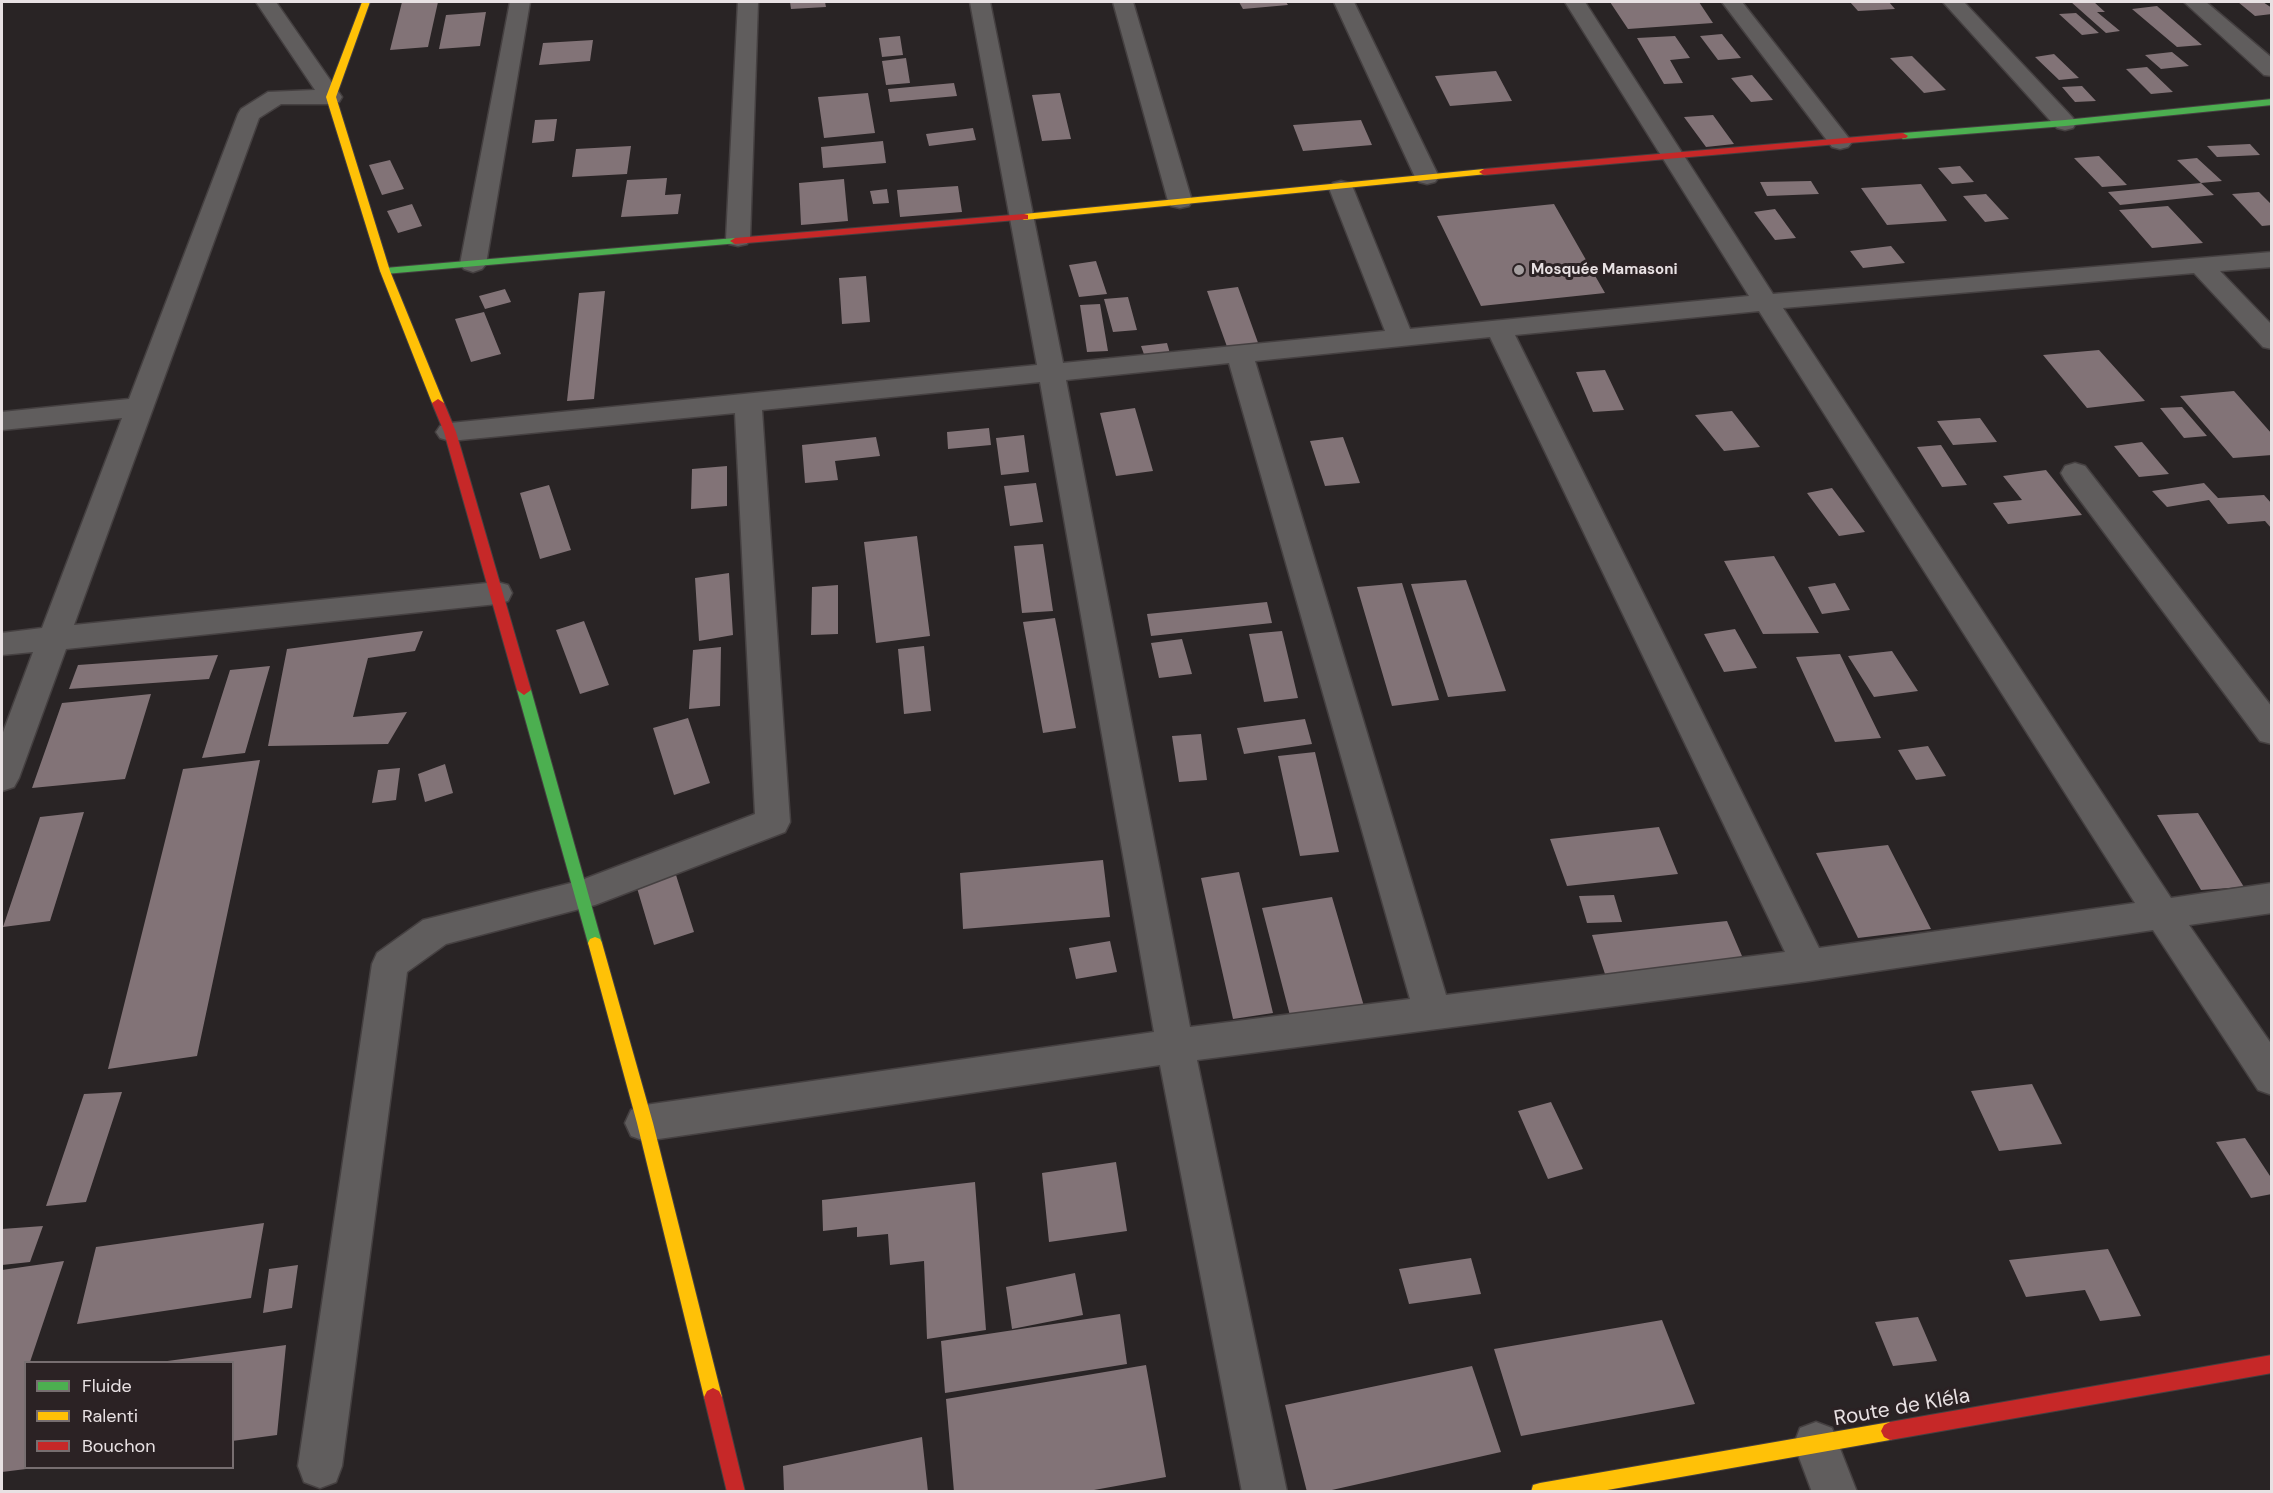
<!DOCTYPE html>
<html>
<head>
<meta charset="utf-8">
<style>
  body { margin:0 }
  #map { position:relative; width:2273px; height:1493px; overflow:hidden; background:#292425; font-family:"DM Sans",sans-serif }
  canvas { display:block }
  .frame { position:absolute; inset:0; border:3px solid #e8e1e3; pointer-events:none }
  .legend { position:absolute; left:24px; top:1361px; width:210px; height:108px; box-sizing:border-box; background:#2b2224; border:2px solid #776e70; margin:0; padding:8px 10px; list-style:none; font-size:18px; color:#e8e1e3 }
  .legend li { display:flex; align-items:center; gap:12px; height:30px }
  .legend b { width:30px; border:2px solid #776e70 }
</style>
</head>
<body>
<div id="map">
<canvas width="2273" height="1493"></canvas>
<div class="frame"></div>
<ul class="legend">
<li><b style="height:8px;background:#4caf50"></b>Fluide</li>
<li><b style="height:8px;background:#ffc107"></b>Ralenti</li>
<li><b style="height:8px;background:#c62828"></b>Bouchon</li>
</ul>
</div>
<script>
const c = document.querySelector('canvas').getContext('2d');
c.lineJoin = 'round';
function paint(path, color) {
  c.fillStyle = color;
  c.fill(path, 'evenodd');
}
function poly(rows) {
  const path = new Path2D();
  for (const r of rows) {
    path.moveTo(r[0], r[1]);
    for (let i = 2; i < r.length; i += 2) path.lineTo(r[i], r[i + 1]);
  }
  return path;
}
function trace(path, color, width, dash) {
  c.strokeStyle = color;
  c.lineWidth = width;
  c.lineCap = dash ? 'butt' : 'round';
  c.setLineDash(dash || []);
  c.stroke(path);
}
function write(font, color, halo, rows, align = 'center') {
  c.font = font + ' "DM Sans",sans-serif';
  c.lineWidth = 6;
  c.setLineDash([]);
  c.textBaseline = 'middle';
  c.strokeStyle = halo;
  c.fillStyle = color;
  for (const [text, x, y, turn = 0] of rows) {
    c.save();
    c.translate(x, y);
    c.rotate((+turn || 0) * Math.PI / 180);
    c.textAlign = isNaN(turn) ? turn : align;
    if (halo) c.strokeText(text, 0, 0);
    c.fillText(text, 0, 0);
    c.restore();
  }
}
paint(poly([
  [402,2,438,2,428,47,390,50],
  [790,2,825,2,826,7,791,9],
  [1239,2,1286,2,1288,5,1243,9],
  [1610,2,1699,2,1713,23,1628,29],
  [1850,2,1889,2,1895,9,1858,11],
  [2071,2,2094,2,2105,12,2097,12,2120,31,2106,33],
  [2238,2,2263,2,2272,8,2272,14,2255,16],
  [2157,6,2202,45,2177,47,2132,9],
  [486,12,480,46,439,49,446,15],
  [2076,13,2099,33,2082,35,2059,14],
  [1722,34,1741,58,1718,60,1700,36],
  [900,36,903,55,882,57,879,38],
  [1675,36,1690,58,1670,60,1683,83,1664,84,1637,38],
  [593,40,590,61,539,65,543,43],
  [2172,52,2189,66,2161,69,2145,55],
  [2054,54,2079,78,2059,80,2035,57],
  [1912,56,1946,90,1924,93,1890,58],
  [906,58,910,83,886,85,882,61],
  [2147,67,2173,92,2151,94,2126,69],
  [1496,71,1512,101,1450,106,1435,76],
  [1752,75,1773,100,1751,102,1731,78],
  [954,83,957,96,890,102,888,89],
  [2082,86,2096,101,2075,102,2062,87],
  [868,93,875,133,824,138,818,97],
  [1060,93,1071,139,1042,141,1032,95],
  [1713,115,1734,144,1706,147,1684,117],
  [557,119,554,141,532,143,535,120],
  [1361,120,1372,145,1303,151,1293,125],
  [973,128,976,140,929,146,926,134],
  [883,141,886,163,823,168,821,147],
  [2250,144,2260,155,2217,157,2207,146],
  [631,146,627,174,572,177,576,149],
  [2099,156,2127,185,2102,187,2074,158],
  [2197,158,2222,181,2201,183,2177,160],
  [390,160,404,189,382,195,369,165],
  [1960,166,1974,182,1952,184,1938,168],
  [667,178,665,195,681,194,678,214,621,217,627,180],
  [844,179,848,221,801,225,799,183],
  [1811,181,1819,194,1767,196,1760,182],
  [2201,183,2214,195,2120,205,2108,192],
  [1921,184,1947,221,1887,225,1861,188],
  [958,186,962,212,900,217,897,190],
  [887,189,889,203,873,204,870,191],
  [2259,192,2272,205,2272,225,2262,226,2232,194],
  [1986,194,2009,219,1985,222,1963,196],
  [412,204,422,226,398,233,387,211],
  [1554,204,1605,293,1481,306,1437,216],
  [2168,206,2203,243,2152,248,2119,210],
  [1775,209,1796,238,1775,240,1754,212],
  [1891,246,1905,263,1863,268,1850,251],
  [1096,261,1107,294,1079,297,1069,265],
  [866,276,870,322,842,324,839,278],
  [1238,287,1261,351,1230,355,1207,291],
  [505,289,511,302,485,309,479,296],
  [605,291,594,399,567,401,579,293],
  [1128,297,1137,330,1113,332,1104,299],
  [1100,304,1108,351,1087,352,1080,305],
  [484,312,501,354,471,362,455,319],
  [1167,343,1171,357,1146,360,1141,346],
  [2099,350,2145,401,2087,408,2043,355],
  [1605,370,1624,410,1593,412,1576,372],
  [2234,391,2272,434,2272,455,2233,458,2180,396],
  [2182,407,2207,436,2184,438,2160,408],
  [1135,408,1153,471,1116,476,1100,413],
  [1732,411,1760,447,1724,451,1695,415],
  [1980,418,1997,442,1953,445,1937,421],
  [989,428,991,445,948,449,947,432],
  [1024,435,1029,472,1001,475,996,438],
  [876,437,880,456,835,461,838,480,805,483,802,445],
  [1343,437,1360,483,1325,486,1310,441],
  [2142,442,2169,474,2139,477,2114,446],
  [1941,445,1967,485,1942,487,1917,447],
  [727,466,727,506,691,509,692,469],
  [2046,470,2082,515,2008,524,1993,503,2022,500,2003,476],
  [1036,483,1043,522,1010,526,1004,486],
  [2204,483,2218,498,2264,495,2272,504,2272,529,2265,521,2228,524,2209,500,2167,507,2152,491],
  [549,485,571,550,540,559,520,493],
  [1832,488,1865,532,1839,536,1807,493],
  [917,536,930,636,876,643,864,542],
  [1043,544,1053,611,1022,613,1014,546],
  [1774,556,1819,633,1763,634,1724,561],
  [729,573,733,635,699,641,695,578],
  [1466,580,1506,691,1448,697,1411,584],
  [1402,583,1439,700,1392,706,1357,587],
  [1835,583,1850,610,1822,614,1808,587],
  [838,585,838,634,811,635,812,587],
  [1267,602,1272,623,1151,636,1147,614],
  [1055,618,1076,728,1043,733,1023,622],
  [584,621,609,685,580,694,556,630],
  [1735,629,1757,668,1724,672,1704,634],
  [423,631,415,651,368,658,353,717,407,712,388,744,268,746,287,649],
  [1282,631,1298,698,1264,702,1249,634],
  [1182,639,1192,674,1159,678,1151,643],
  [924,646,931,711,904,714,898,649],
  [721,647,720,706,689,709,693,650],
  [1892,651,1918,691,1874,697,1848,656],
  [1840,654,1881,738,1835,742,1796,657],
  [218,655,209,679,69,689,78,665],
  [270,666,245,753,202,758,230,670],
  [151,694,125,779,32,788,62,703],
  [688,718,710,783,674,795,653,728],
  [1305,719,1312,744,1244,754,1237,728],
  [1201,734,1207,780,1179,782,1172,736],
  [1928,746,1946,776,1916,780,1898,750],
  [1315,752,1339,852,1300,856,1278,756],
  [260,760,197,1056,108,1069,183,769],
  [445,764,453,793,425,802,418,774],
  [400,768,396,800,372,803,378,770],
  [84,812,50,921,3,927,40,817],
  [2198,813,2244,887,2201,890,2157,815],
  [1659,827,1678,874,1567,886,1550,839],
  [1888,845,1931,929,1858,938,1816,853],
  [1103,860,1110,917,963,929,960,873],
  [1239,872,1273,1013,1233,1019,1201,878],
  [676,875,694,932,654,945,637,888],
  [1614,895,1622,922,1587,923,1579,896],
  [1332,897,1368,1020,1294,1031,1262,908],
  [1727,921,1748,970,1609,986,1592,935],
  [1110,941,1117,972,1076,979,1069,948],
  [2032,1084,2062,1144,1999,1151,1971,1091],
  [122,1092,86,1202,46,1206,84,1094],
  [1551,1102,1583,1169,1548,1179,1518,1111],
  [2245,1138,2272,1179,2272,1194,2251,1198,2216,1142],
  [1116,1162,1127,1231,1049,1242,1042,1173],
  [975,1182,986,1330,927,1339,924,1261,890,1265,888,1234,857,1237,857,1227,823,1231,822,1200],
  [264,1223,251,1298,77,1324,96,1247],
  [43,1226,30,1262,2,1265,2,1229],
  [2108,1249,2141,1316,2100,1321,2085,1290,2026,1297,2009,1260],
  [1471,1258,1481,1294,1409,1304,1399,1269],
  [64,1261,30,1362,26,1362,26,1469,2,1472,2,1270],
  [298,1265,292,1308,263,1313,269,1269],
  [1075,1273,1083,1315,1012,1329,1006,1287],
  [1120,1314,1127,1364,945,1393,941,1341],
  [1918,1317,1937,1361,1893,1366,1875,1322],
  [1662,1320,1695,1404,1521,1436,1494,1349],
  [286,1345,277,1435,232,1441,232,1362,160,1362],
  [1146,1365,1166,1477,1083,1492,954,1492,946,1399],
  [1472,1366,1501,1452,1323,1492,1307,1492,1285,1405],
  [922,1437,928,1492,784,1492,783,1466]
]), '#827377');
const street = poly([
  [256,2,276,2,342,97,339,102,331,104,281,104,259,118,74,625,497,582,508,585,512,593,508,601,497,604,66,649,19,778,14,787,2,791,2,735,33,652,2,655,2,633,42,628,122,418,2,430,2,412,129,399,238,114,241,109,268,92,315,90,256,2],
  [510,2,530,2,486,264,482,269,473,272,464,269,460,264,510,2],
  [738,2,758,2,750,239,747,244,738,246,729,244,726,239,738,2],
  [970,2,990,2,1063,363,1385,331,1329,188,1333,183,1341,181,1349,183,1353,188,1410,329,1749,296,1565,2,1585,2,1773,294,2272,252,2272,267,2220,271,2272,325,2272,349,2263,347,2194,273,1783,308,2171,898,2272,883,2272,913,2189,925,2272,1045,2272,1095,2258,1090,2153,930,1809,981,1197,1060,1287,1492,1242,1492,1160,1065,645,1141,631,1136,625,1123,631,1110,645,1105,1154,1032,1040,382,762,410,790,822,785,832,595,905,446,944,407,972,342,1466,336,1482,320,1488,304,1482,298,1466,372,964,377,953,423,920,579,881,755,814,735,413,450,441,440,438,436,432,440,426,450,423,1037,365,970,2],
  [1759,311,2135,903,1819,948,1515,335,1759,311],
  [1490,337,1785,952,1446,995,1255,361,1490,337],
  [1229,363,1410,999,1190,1027,1066,380,1229,363],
  [1113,2,1133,2,1192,201,1189,206,1180,208,1171,206,1168,201,1113,2],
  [1334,2,1354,2,1439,177,1435,182,1427,184,1419,182,1415,177,1334,2],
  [1722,2,1742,2,1848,137,1852,142,1848,147,1840,149,1832,147,1722,2],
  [1943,2,1964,2,2073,118,2076,123,2073,128,2065,130,2057,128,1943,2],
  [2184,2,2206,2,2272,58,2272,76,2264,75,2184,2],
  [2075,463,2085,466,2272,707,2272,744,2260,741,2065,480,2061,473,2065,466,2075,463],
  [1816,1422,1832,1428,1857,1492,1812,1492,1794,1444,1800,1428,1816,1422]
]);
const fast = poly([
  [2272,99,2272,105,2065,126,1903,139,1898,136,1903,133,2065,120,2272,99],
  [735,238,740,241,739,243,385,274,380,271,385,268,735,238],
  [524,685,531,690,602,943,600,947,595,949,590,947,588,943,517,690,524,685]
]);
const slow = poly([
  [362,2,370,2,336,97,390,271,444,403,438,407,432,403,380,271,326,97,362,2],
  [1484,169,1487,170,1487,174,1024,220,1019,217,1024,214,1484,169],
  [595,937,600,939,602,943,653,1123,722,1397,719,1403,713,1406,707,1403,704,1397,637,1123,588,943,590,939,595,937],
  [1890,1422,1896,1425,1899,1431,1896,1437,1890,1440,1596,1492,1531,1492,1533,1485,1540,1483,1890,1422]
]);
const jam = poly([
  [1903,133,1908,136,1906,138,1484,175,1479,172,1484,169,1903,133],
  [1024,214,1028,215,1028,219,735,244,730,241,735,238,1024,214],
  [438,399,444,403,456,432,531,690,524,695,517,690,444,432,432,403,438,399],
  [2272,1355,2272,1373,1890,1440,1884,1437,1881,1431,1884,1425,1890,1422,2272,1355],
  [713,1388,719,1391,722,1397,745,1492,727,1492,704,1397,707,1391,713,1388]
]);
trace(street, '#454041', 3);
trace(fast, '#454041', 2);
trace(slow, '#454041', 2);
trace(jam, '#454041', 2);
paint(street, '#605d5d');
paint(fast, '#4caf50');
paint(slow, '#ffc107');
paint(jam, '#c62828');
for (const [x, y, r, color] of [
  [1519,270,6,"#a59fa0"]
]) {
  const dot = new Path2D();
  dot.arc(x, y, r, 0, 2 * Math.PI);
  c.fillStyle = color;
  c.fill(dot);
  trace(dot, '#2b2224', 2);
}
write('bold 15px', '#e8e1e3', '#2b2224', [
  ["Mosquée Mamasoni",1531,270]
], 'left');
write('21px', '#e8e1e3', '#2b2224', [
  ["Route de Kléla",1902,1408,-10]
]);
</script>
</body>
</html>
